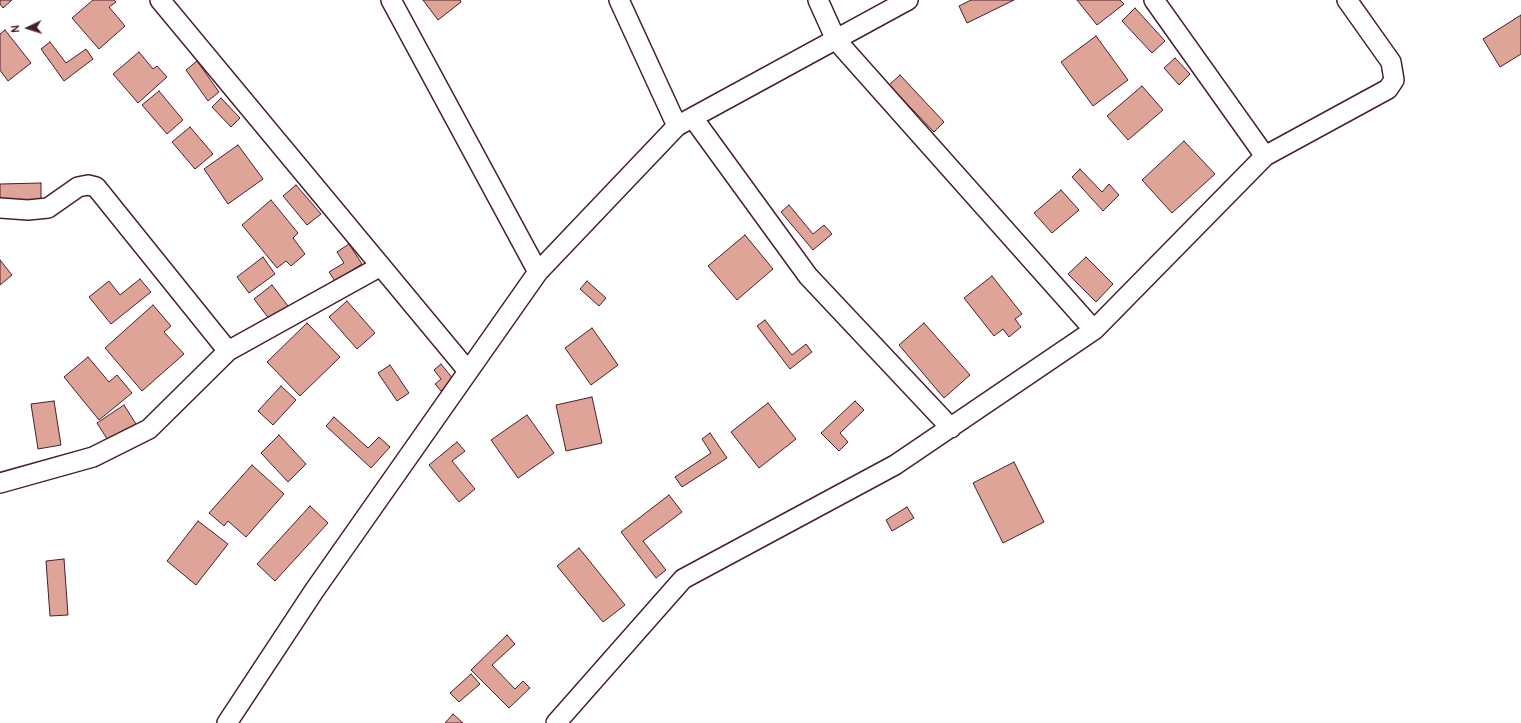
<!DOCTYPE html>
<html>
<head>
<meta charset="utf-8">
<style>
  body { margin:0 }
  #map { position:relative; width:1521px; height:723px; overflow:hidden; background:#fff; font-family:Pangolin,sans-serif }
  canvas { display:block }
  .north { position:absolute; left:8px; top:8px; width:40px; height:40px; -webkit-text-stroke:3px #fff; paint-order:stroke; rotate:266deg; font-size:11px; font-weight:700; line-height:16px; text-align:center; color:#4a1f2b }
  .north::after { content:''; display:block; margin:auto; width:14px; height:18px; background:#4a1f2b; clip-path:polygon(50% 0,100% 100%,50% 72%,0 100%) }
</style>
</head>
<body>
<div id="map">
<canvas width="1521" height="723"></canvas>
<div class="north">N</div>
</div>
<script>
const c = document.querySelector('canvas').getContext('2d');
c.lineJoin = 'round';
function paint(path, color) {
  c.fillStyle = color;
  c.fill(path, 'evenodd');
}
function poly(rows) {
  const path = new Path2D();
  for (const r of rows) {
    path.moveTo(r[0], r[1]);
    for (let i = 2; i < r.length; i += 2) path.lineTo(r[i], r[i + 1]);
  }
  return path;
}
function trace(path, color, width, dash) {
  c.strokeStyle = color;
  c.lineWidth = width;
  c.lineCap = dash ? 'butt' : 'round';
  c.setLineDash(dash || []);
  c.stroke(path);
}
const building = poly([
  [0,0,12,0,3,8,0,4,0,0],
  [93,0,114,0,116,2,109,7,125,26,99,49,72,18,93,0],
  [423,0,460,0,461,2,438,20,423,0],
  [971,0,1014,0,967,23,959,6,971,0],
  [1077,0,1120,0,1124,4,1097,25,1077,0],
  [1135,8,1165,41,1152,53,1122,21,1135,8],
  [1521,15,1521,54,1500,67,1483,39,1521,15],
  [5,30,31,63,8,81,0,70,0,34,5,30],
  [1096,36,1128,80,1093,106,1061,62,1096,36],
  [50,42,66,63,86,49,93,59,64,81,41,49,50,42],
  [139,52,153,69,157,66,167,77,138,103,113,74,139,52],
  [1175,58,1190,74,1179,85,1164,68,1175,58],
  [197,61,219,92,208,101,186,70,197,61],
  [900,75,944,122,934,132,889,85,900,75],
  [1142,86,1163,110,1128,140,1107,116,1142,86],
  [159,91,183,120,167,134,142,105,159,91],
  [221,98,240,118,231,127,212,107,221,98],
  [190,127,213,154,195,169,172,142,190,127],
  [1184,141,1215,174,1172,213,1142,180,1184,141],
  [238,145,263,179,228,204,204,169,238,145],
  [1080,169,1102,192,1109,184,1119,195,1103,211,1072,177,1080,169],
  [41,183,41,201,0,202,0,184,41,183],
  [296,185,321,214,307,225,283,196,296,185],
  [1061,190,1079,210,1052,233,1034,213,1061,190],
  [271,200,298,233,293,238,305,254,291,266,286,261,277,268,242,225,271,200],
  [789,205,813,234,824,225,832,234,813,250,781,212,789,205],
  [745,235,773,269,737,300,708,266,745,235],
  [349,244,362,264,335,281,329,272,344,263,337,252,349,244],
  [263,257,275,274,249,293,237,277,263,257],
  [1086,257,1113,284,1096,302,1068,274,1086,257],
  [0,260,12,275,0,285,0,260],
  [992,276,1022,314,1015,319,1021,327,1009,337,1003,329,994,336,964,298,992,276],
  [140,279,151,292,111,324,89,297,109,281,120,295,140,279],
  [587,281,606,298,599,306,580,289,587,281],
  [272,285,288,306,270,320,254,299,272,285],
  [347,301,375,333,357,349,329,317,347,301],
  [153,305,171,326,164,332,184,354,142,391,105,348,153,305],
  [765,320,792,355,806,344,812,352,790,369,757,326,765,320],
  [307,323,340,357,300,396,267,362,307,323],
  [924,323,970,375,944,398,899,345,924,323],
  [592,328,618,365,591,385,565,348,592,328],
  [88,357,109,382,117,375,132,393,99,420,64,377,88,357],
  [441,364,454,380,441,391,435,384,441,379,434,370,441,364],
  [390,365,409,393,397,401,378,373,390,365],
  [281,386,296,400,273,425,258,411,281,386],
  [592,397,602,443,566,451,556,405,592,397],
  [54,401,61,445,38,449,31,404,54,401],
  [855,401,864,410,840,433,848,442,839,451,821,433,855,401],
  [768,403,796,439,759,468,731,432,768,403],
  [124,405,136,424,109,442,97,423,124,405],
  [527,415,554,453,518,478,491,440,527,415],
  [334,417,368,448,379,437,390,447,371,468,326,426,334,417],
  [710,433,727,458,682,487,675,477,711,453,702,439,710,433],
  [279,435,306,464,288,482,261,453,279,435],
  [457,442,465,451,452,461,475,489,459,502,429,465,457,442],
  [1014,462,1044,522,1003,543,973,483,1014,462],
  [252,465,284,494,246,537,228,521,224,526,209,513,252,465],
  [669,495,682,512,643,541,666,570,656,578,621,532,669,495],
  [310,506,328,523,275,581,257,564,310,506],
  [907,507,914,518,892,531,886,520,907,507],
  [198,521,228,544,196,585,167,561,198,521],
  [579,548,625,605,603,622,557,566,579,548],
  [64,559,68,615,50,616,46,561,64,559],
  [507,635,515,644,492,665,515,689,523,681,530,688,509,708,471,670,507,635],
  [471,674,480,684,459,702,450,693,471,674],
  [453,714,463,723,445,723,453,714]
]);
paint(building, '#dda497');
trace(building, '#4a1f2b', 1);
const minor = poly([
  [160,0,468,371],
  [391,0,538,272],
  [619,0,677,126],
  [818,0,836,40,1094,330],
  [1154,0,1265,156],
  [693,118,808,276,951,428],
  [0,208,28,210,48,208,78,187,88,185,96,187,228,351],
  [0,483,93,457,149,429,228,351,381,266],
  [227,723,314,591,538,272,677,126,908,0],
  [556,723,683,579,895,465,1094,330,1265,156,1388,89,1394,80,1391,62,1347,0]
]);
trace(minor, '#4a1f2b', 22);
trace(minor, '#fff', 19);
</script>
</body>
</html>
